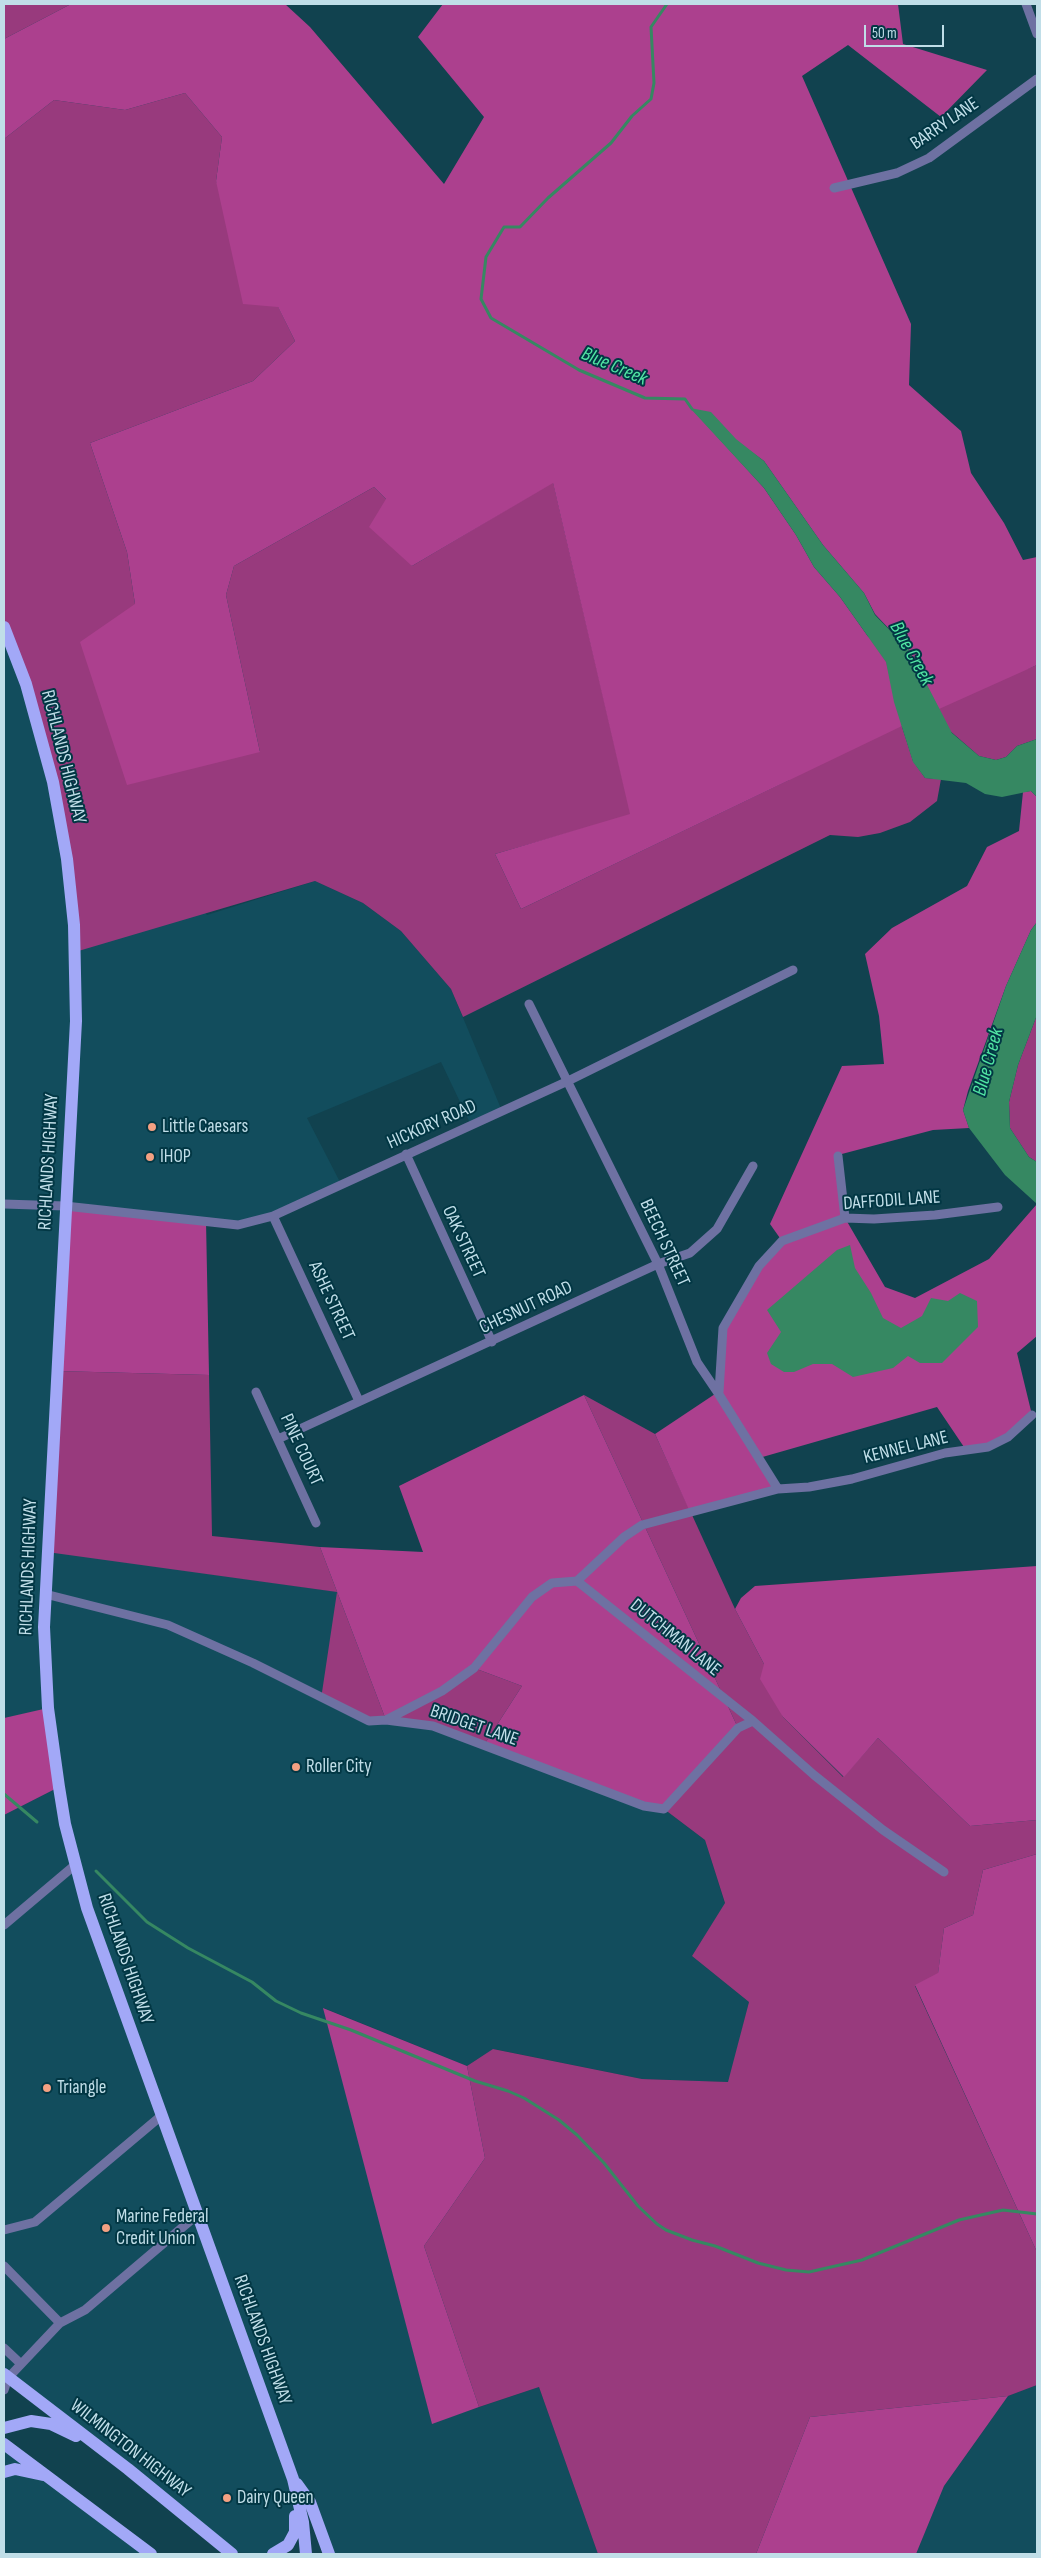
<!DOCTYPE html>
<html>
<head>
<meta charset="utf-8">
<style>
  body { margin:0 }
  #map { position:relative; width:1041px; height:2558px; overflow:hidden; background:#11424f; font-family:"Sofia Sans Condensed",sans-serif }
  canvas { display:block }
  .frame { position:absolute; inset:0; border:5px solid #c0dee8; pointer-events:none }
  .scale { position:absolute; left:864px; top:25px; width:80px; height:22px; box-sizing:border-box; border:2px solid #c0dee8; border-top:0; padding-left:6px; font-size:15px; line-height:18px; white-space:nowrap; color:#c0dee8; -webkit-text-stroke:4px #023744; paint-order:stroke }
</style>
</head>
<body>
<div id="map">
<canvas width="1041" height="2558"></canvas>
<div class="frame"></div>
<div class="scale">50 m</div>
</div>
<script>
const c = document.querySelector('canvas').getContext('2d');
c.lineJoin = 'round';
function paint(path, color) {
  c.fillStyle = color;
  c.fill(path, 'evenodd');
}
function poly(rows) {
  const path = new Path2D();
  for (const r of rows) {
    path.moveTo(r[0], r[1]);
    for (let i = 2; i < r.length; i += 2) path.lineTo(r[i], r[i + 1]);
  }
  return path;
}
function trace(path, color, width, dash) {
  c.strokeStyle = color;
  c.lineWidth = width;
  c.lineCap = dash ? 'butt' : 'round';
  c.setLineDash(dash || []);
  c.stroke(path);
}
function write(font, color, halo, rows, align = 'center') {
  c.font = font + ' "Sofia Sans Condensed",sans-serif';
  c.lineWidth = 4;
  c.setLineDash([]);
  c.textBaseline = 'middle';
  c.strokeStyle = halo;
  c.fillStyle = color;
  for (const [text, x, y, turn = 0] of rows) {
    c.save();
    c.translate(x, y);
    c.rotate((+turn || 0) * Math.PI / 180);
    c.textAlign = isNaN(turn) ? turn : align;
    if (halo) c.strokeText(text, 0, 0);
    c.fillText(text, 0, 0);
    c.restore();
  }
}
paint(poly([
  [4,627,207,915,315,881,363,903,401,931,451,989,502,1111,471,1125,441,1062,307,1118,341,1184,273,1216,238,1225,65,1206,47,1551,338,1592,356,1715,433,1726,664,1809,705,1840,725,1904,692,1956,749,2002,729,2082,642,2079,494,2049,467,2066,324,2008,432,2423,539,2387,598,2554,329,2554,310,2502,295,2532,273,2554,229,2552,4,2374,4,1815,59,1787,48,1709,4,1718],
  [1037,2385,1037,2554,916,2554,944,2486,1008,2396],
  [4,2444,151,2554,4,2554]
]), '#124d5d');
paint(poly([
  [4,4,71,4,4,39],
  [185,93,222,137,216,181,295,341,253,381,90,443,127,552,135,604,260,752,226,595,234,566,374,487,386,499,412,566,553,482,631,815,495,854,521,909,789,780,674,598,1027,669,1037,665,1037,739,1017,746,1006,757,996,760,979,756,949,730,909,650,894,702,913,761,925,778,941,779,937,801,910,822,880,833,858,837,830,835,463,1017,451,989,401,931,363,903,315,881,75,952,63,828,4,627,4,139,54,100,125,110],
  [1037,1015,1037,1162,1029,1157,1010,1128,1009,1102,1018,1065],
  [56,1371,209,1375,212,1536,320,1547,386,1720,474,1668,522,1686,484,1745,433,1726,369,1721,321,1699,337,1592,47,1552],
  [584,1395,655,1434,735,1609,764,1664,783,1717,843,1777,878,1738,970,1826,1037,1820,1037,1854,983,1870,973,1915,944,1928,938,1974,915,1986,1037,2252,1037,2385,1008,2396,810,2417,756,2554,598,2554,539,2387,479,2407,424,2246,485,2158,467,2066,493,2049,642,2079,728,2082,749,2002,692,1956,725,1903,705,1840,664,1809,738,1728]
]), '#983a7d');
paint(poly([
  [71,4,285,4,310,27,444,184,484,117,418,37,443,4,898,4,903,44,987,70,941,117,848,45,802,76,911,324,909,385,961,431,971,473,1004,523,1023,560,1037,557,1037,665,939,709,909,650,875,614,864,593,823,545,764,461,691,408,764,488,796,535,814,567,840,597,886,662,902,726,521,909,495,854,630,814,553,483,412,566,369,527,386,499,374,487,234,566,226,595,260,752,127,785,80,642,135,604,127,552,90,443,253,381,295,341,278,307,243,304,216,181,222,137,185,93,125,110,54,100,4,139,4,39],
  [1031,791,1037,797,1037,922,1031,930,1006,986,968,1091,963,1110,969,1128,933,1130,838,1155,845,1218,885,1287,915,1298,989,1259,1037,1204,1037,1336,1017,1353,1032,1415,1008,1437,966,1450,937,1407,759,1458,778,1489,690,1512,655,1434,718,1392,723,1328,738,1300,782,1241,770,1224,842,1066,884,1064,879,1016,865,954,892,928,967,886,987,847,1019,831,1023,792],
  [65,1206,206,1221,209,1375,56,1371],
  [584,1395,738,1728,664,1809,484,1745,522,1686,474,1668,386,1720,320,1547,423,1552,399,1486],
  [1037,1566,1037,1820,970,1826,878,1738,844,1777,783,1717,760,1679,764,1664,735,1609,741,1598,755,1586],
  [48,1708,59,1787,4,1815,4,1718],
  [1037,1854,1037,2252,915,1985,938,1973,944,1928,973,1915,983,1870],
  [323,2008,467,2066,485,2158,424,2246,479,2407,432,2424],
  [1008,2396,944,2486,916,2554,756,2554,810,2417]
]), '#ac408e');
paint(poly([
  [690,408,711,412,736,439,764,461,823,545,864,593,875,615,909,650,952,733,979,756,996,760,1006,757,1017,746,1037,739,1037,797,1031,791,1002,797,985,794,966,783,925,778,913,762,894,702,886,662,840,597,814,567,796,535,764,488],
  [1037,922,1037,1015,1018,1065,1009,1102,1010,1128,1029,1157,1037,1162,1037,1204,1005,1175,969,1128,963,1110,1006,986,1031,930],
  [850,1245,855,1268,871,1293,883,1318,901,1328,922,1316,931,1298,948,1301,960,1293,977,1301,978,1327,942,1363,920,1363,908,1356,893,1368,853,1377,832,1364,813,1364,794,1372,784,1372,771,1364,767,1353,781,1332,767,1310,837,1250]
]), '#368862');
trace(poly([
  [667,4,651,27,654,83,651,99,632,116,611,143,548,198,520,227,504,227,486,257,481,299,491,318,579,370,645,398,685,399,692,409],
  [4,1794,37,1822],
  [96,1871,147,1922,188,1948,252,1982,276,2001,301,2013,351,2030,475,2081,508,2091,524,2098,559,2120,577,2135,604,2163,638,2206,657,2224,666,2230,692,2240,715,2246,758,2263,786,2270,809,2272,862,2260,959,2220,1003,2210,1037,2214]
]), '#368862', 3);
trace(poly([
  [1026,4,1037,34],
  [834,188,897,173,929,158,1037,79],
  [529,1004,658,1264,697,1362,718,1393,778,1489],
  [406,1154,492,1342],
  [838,1156,845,1218],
  [4,1204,65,1206,238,1225,273,1216,568,1081,793,970],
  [273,1216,359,1401],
  [256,1392,316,1523],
  [719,1392,723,1328,759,1266,782,1241,845,1218,874,1219,935,1215,998,1207],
  [278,1439,658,1264,690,1253,717,1229,753,1166],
  [577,1581,624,1537,642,1525,778,1489,809,1487,852,1479,945,1453,988,1447,1008,1437,1032,1415],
  [45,1594,168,1625,253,1663,369,1721,386,1720,433,1726,644,1806,664,1809,738,1728,753,1721],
  [386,1720,442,1691,474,1668,532,1597,552,1583,577,1581,753,1721,814,1775,883,1830,944,1872],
  [4,1925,75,1865],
  [4,2230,35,2222,161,2116],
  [4,2266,60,2323],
  [4,2348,21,2364],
  [4,2390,8,2378,60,2323,85,2310,197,2215]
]), '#6e71a2', 9);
trace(poly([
  [4,627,26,684,53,782,67,859,74,925,76,1021,44,1627,48,1708,59,1787,65,1824,87,1908,293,2479,303,2522,306,2554],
  [4,2374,128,2469,232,2554],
  [4,2428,31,2421,51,2424,76,2436],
  [4,2444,151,2554],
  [4,2472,15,2469,43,2475],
  [297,2484,310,2502,329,2554],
  [273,2554,288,2545,295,2532,295,2516]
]), '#a2a8f7', 12);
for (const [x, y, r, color] of [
  [152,1127,5,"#f3a082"],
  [150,1157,5,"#f3a082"],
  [296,1767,5,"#f3a082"],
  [47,2088,5,"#f3a082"],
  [106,2228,5,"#f3a082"],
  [227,2498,5,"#f3a082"]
]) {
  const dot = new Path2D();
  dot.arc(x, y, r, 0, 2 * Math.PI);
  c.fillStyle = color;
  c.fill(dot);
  trace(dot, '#023744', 2);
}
write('19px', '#c0dee8', '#023744', [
  ["BARRY LANE",945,124,-34],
  ["RICHLANDS HIGHWAY",63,757,76],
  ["HICKORY ROAD",432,1125,-24],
  ["RICHLANDS HIGHWAY",49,1162,-87],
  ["DAFFODIL LANE",892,1201,-4],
  ["OAK STREET",463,1242,65],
  ["BEECH STREET",664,1243,65],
  ["ASHE STREET",331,1301,65],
  ["CHESNUT ROAD",526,1308,-25],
  ["KENNEL LANE",906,1448,-14],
  ["PINE COURT",301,1450,65],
  ["RICHLANDS HIGHWAY",29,1567,-88],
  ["DUTCHMAN LANE",675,1638,39],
  ["BRIDGET LANE",474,1726,19],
  ["RICHLANDS HIGHWAY",125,1959,71],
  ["RICHLANDS HIGHWAY",262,2340,70],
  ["WILMINGTON HIGHWAY",130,2449,38]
]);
write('19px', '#c0dee8', '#023744', [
  ["Little Caesars",162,1127],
  ["IHOP",160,1157],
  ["Roller City",306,1767],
  ["Triangle",57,2088],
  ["Marine Federal",116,2217],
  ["Credit Union",116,2239],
  ["Dairy Queen",237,2498]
], 'left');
write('italic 20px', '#51e5a3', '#023744', [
  ["Blue Creek",614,367,23],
  ["Blue Creek",911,654,61],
  ["Blue Creek",989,1062,-75]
]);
</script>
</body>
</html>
